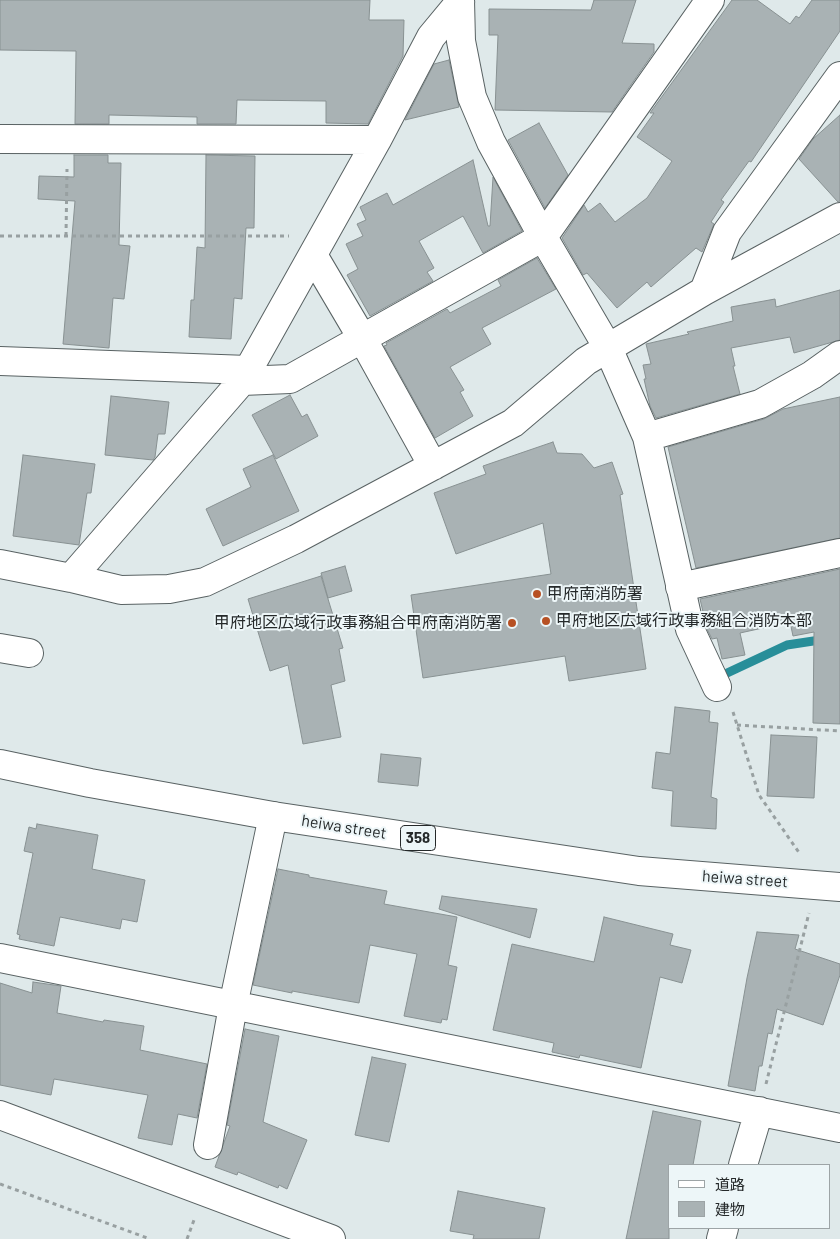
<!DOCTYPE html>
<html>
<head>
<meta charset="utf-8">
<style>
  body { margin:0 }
  #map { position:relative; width:840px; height:1239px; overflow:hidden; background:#dfe9ea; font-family:Barlow,"Noto Sans JP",sans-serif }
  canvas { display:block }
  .legend { position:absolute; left:668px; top:1164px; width:162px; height:65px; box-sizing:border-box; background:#edf6f8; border:1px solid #9da4a6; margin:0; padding:6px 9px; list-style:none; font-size:15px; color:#25292a }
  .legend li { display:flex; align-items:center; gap:10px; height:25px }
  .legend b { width:25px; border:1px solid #9da4a6 }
</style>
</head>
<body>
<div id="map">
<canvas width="840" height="1239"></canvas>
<ul class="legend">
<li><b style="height:6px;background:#fff"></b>道路</li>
<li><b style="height:14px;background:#a9b2b4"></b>建物</li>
</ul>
</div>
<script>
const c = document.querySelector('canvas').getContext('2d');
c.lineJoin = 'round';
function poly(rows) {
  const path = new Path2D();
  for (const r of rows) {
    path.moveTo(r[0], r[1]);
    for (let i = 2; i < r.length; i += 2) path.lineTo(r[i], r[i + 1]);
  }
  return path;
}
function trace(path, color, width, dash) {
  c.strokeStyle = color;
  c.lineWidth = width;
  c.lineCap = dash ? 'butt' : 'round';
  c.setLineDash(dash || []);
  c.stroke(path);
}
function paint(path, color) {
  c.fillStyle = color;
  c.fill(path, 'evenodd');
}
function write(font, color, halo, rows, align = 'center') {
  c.font = font + ' Barlow,"Noto Sans JP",sans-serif';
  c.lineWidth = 4;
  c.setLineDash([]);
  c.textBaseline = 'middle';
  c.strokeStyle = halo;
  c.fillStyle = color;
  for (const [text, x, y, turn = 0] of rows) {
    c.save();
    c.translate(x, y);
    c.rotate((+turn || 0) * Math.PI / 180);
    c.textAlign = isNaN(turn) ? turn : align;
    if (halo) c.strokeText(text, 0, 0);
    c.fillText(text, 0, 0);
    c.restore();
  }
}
trace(poly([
  [725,674,787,645,840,637]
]), '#288e99', 9);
const building = poly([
  [0,0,370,0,369,20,404,20,403,56,368,124,326,123,326,101,237,100,236,124,197,124,197,117,109,115,109,124,75,124,76,51,0,50,0,0],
  [594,0,636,0,622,43,654,44,654,52,612,112,495,110,498,35,489,35,489,9,591,10,594,0],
  [732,0,757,0,790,24,796,16,799,18,812,0,840,0,840,31,751,162,749,161,721,200,724,202,711,222,714,224,702,252,696,248,651,287,647,282,617,308,587,273,583,275,562,238,584,205,588,212,600,203,615,222,647,198,672,161,637,137,654,113,650,113,732,0],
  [449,60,459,107,405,120,434,64,449,60],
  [840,115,840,201,838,202,799,159,813,139,840,115],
  [539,123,568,175,545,208,508,140,539,123],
  [74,155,108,155,108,163,121,163,119,245,130,246,124,299,113,298,109,348,63,344,75,201,38,199,39,176,74,177,74,155],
  [206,155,255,156,254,228,246,228,242,299,234,298,231,339,189,337,191,300,194,300,197,247,205,248,206,155],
  [473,160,488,226,490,226,493,177,522,231,483,253,463,216,419,241,434,268,427,272,433,281,370,316,347,275,358,269,346,244,363,236,357,224,366,220,360,207,387,193,393,205,473,160],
  [537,258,556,289,482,328,491,344,450,367,464,390,460,392,473,416,435,438,384,346,387,345,386,343,447,309,450,313,501,286,498,280,537,258],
  [840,290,840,340,794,353,790,337,731,348,735,366,733,366,740,394,656,418,650,406,644,379,646,379,643,365,651,364,646,344,689,334,687,332,733,321,731,307,775,299,776,307,840,290],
  [290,395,302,417,307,414,318,436,276,459,252,415,290,395],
  [111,396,169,402,165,434,158,434,155,457,153,460,105,455,111,396],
  [840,397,840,538,696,568,668,447,764,419,783,409,840,397],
  [553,442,557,453,582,454,594,468,612,462,623,494,620,495,646,669,569,681,565,656,423,678,411,595,551,574,543,523,456,554,434,493,486,474,483,466,553,442],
  [23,455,95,464,91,493,87,493,79,545,13,536,23,455],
  [273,455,299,511,223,546,206,509,251,487,243,469,273,455],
  [345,566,352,591,328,598,321,573,345,566],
  [840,569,840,724,813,723,814,632,793,636,790,622,740,633,745,655,722,659,717,638,712,639,707,629,700,599,840,569],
  [321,576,343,648,339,649,345,681,331,685,341,737,303,744,288,665,270,671,248,599,321,576],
  [675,707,710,711,709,722,718,723,711,797,717,799,716,829,671,826,673,791,652,788,656,752,670,754,675,707],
  [771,735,817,737,814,798,767,796,771,735],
  [381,754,421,758,418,786,378,782,381,754],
  [37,824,98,835,92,869,145,880,137,922,122,919,120,929,60,917,54,946,19,939,20,935,17,934,33,853,24,851,29,827,36,829,37,824],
  [278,869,309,875,309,877,387,891,384,904,457,917,448,965,457,967,447,1020,442,1019,441,1023,404,1016,417,954,370,945,359,1003,292,991,292,993,253,985,278,869],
  [442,896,537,909,530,938,439,909,442,896],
  [604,917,673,934,670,945,691,950,682,983,660,977,641,1068,580,1055,579,1058,552,1052,554,1043,493,1030,512,944,594,962,604,917],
  [757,932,799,935,795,949,840,964,840,975,823,1025,777,1009,772,1034,768,1033,762,1066,759,1066,755,1091,728,1086,747,978,757,932],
  [33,982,61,986,57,1013,103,1022,104,1020,144,1026,140,1050,207,1064,197,1118,178,1114,172,1145,138,1138,148,1095,54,1079,51,1095,0,1085,0,983,32,993,33,982],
  [245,1029,279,1036,263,1122,307,1140,287,1189,279,1185,278,1188,238,1172,237,1175,215,1167,230,1126,227,1125,245,1029],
  [372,1057,406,1064,389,1142,355,1135,372,1057],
  [653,1111,701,1121,693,1165,669,1165,669,1239,626,1239,653,1111],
  [458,1191,545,1208,539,1239,473,1239,474,1235,450,1231,458,1191]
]);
paint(building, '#a9b2b4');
trace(building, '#889192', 1);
const minor = poly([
  [460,0,461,41,472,97,491,142,543,237,608,348,647,437,690,629,717,687],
  [0,139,377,140],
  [313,255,362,338,433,466],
  [704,291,727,232,840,76],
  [0,361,248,370],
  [242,381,290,379,543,237,710,0],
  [647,437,760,404,812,375,840,355],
  [0,564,71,578,121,590,169,589,205,582,296,539,513,423,586,361,704,291,840,217],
  [71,578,242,381,377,140,431,37,460,2,459,0],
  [680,587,840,553],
  [0,648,29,653],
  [0,958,840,1128],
  [0,1115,331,1239],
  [208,1145,233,1006,273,816],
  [743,1165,759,1111],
  [721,1239,724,1228]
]);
const highway = poly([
  [0,764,90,783,273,816,639,871,840,887]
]);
trace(minor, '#596263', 30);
trace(highway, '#596263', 30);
trace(poly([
  [0,236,289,236],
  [66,236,67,169],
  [733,712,759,795,800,854],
  [737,725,840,731],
  [766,1084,809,913],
  [0,1184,150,1239],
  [187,1239,194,1220]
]), '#98a0a1', 3, [4, 4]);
trace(minor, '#fff', 28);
trace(highway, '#fff', 28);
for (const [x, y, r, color] of [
  [537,594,5,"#b75124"],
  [546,621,5,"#b75124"],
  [512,623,5,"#b75124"]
]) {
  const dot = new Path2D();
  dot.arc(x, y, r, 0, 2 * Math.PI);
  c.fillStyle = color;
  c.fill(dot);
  trace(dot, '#edf6f8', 2);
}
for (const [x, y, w] of [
  [418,838,35]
]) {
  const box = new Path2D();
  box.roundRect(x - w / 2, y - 12.5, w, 25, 4);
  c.fillStyle = '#edf6f8';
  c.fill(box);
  trace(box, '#25292a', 1);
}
write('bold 15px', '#25292a', null, [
  ["358",418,838]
]);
write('16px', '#25292a', '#edf6f8', [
  ["甲府南消防署",547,594],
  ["甲府地区広域行政事務組合消防本部",556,621],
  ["甲府地区広域行政事務組合甲府南消防署",502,623,"right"]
], 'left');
write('16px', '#25292a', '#edf6f8', [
  ["heiwa street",344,827,9],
  ["heiwa street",745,879,4]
]);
</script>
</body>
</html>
